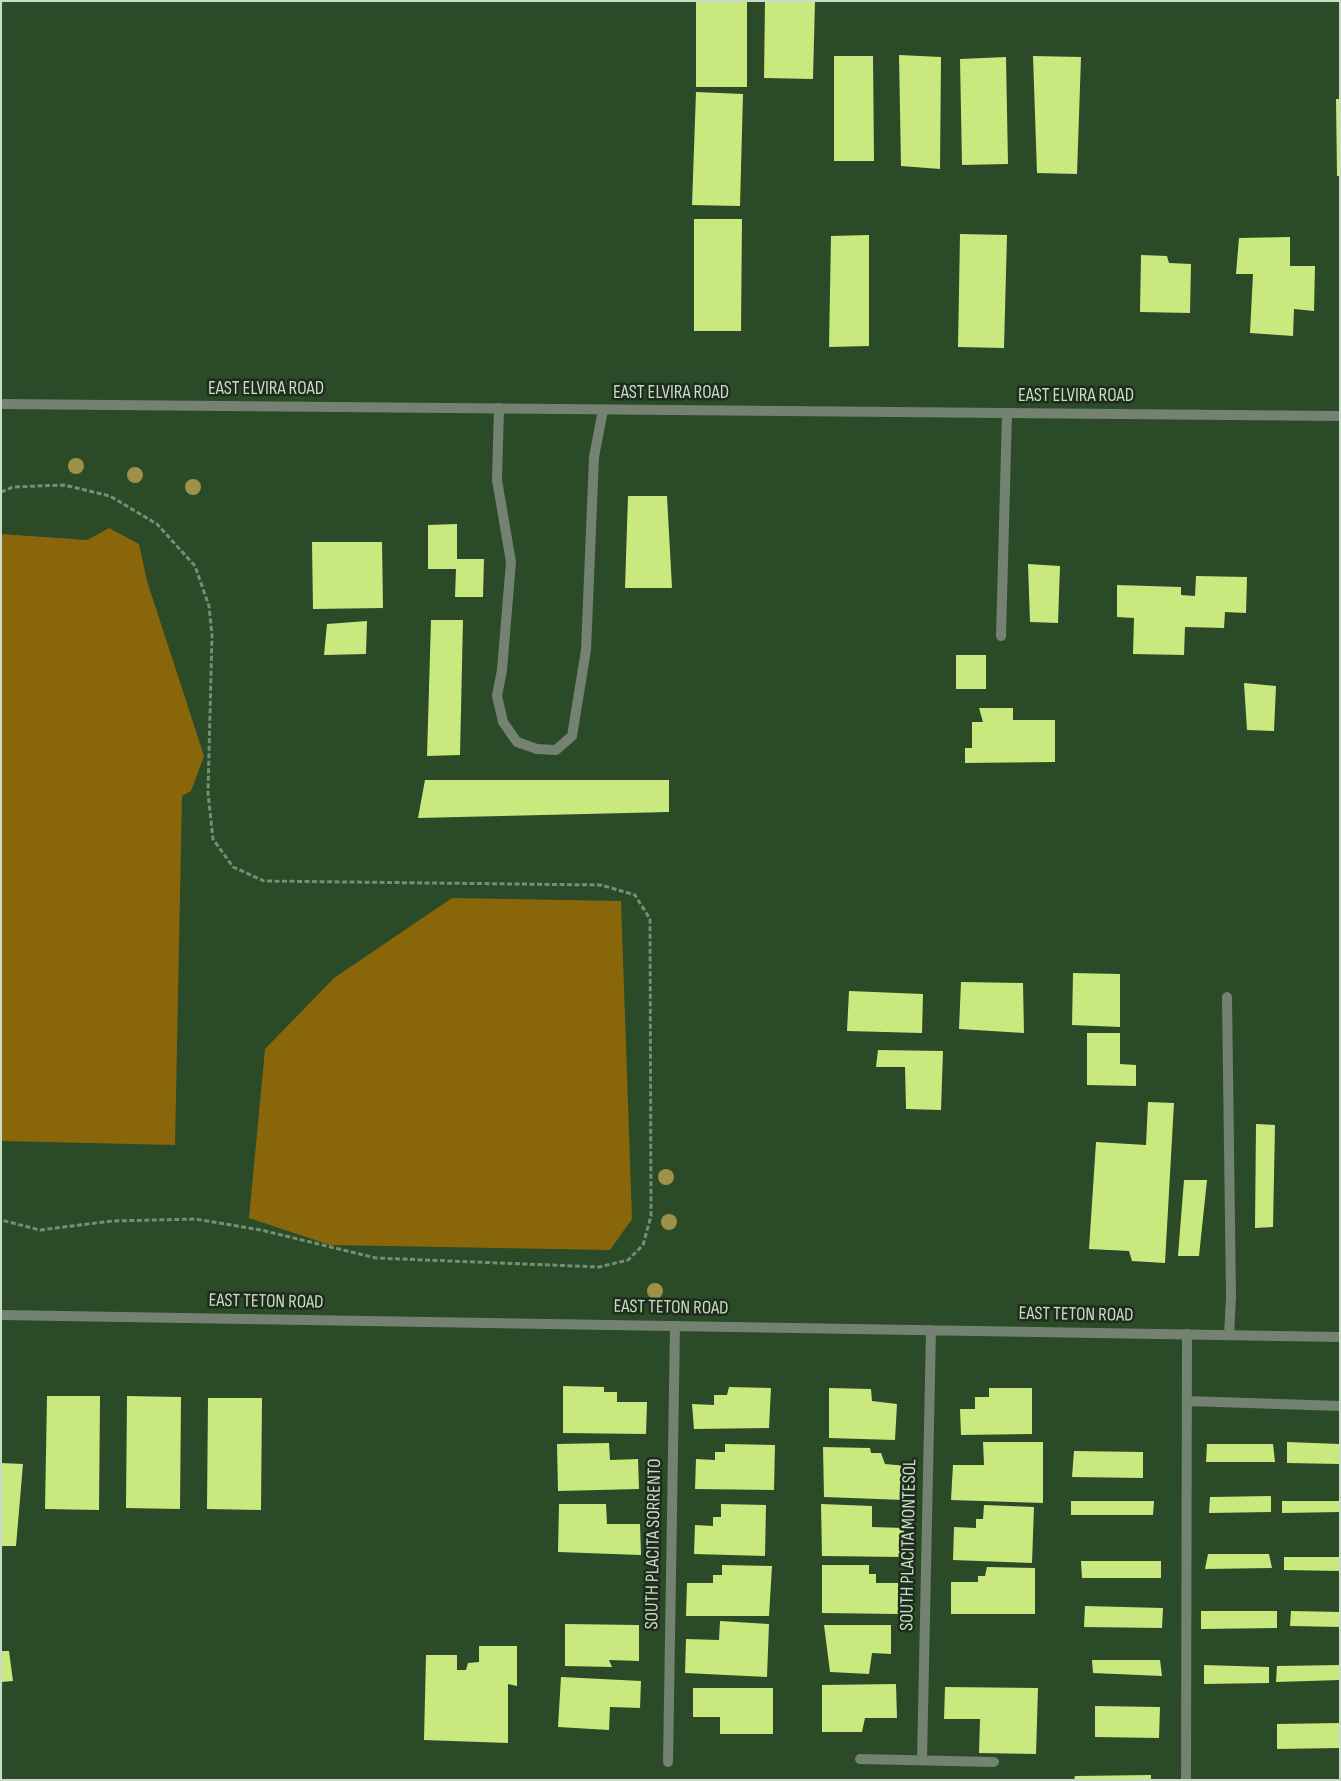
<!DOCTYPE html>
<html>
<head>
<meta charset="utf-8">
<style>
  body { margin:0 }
  #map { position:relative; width:1341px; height:1781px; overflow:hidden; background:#2a4a28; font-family:"Sofia Sans Condensed",sans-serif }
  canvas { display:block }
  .frame { position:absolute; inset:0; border:2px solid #c9dcc7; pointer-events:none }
</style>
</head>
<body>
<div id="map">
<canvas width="1341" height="1781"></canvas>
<div class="frame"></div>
</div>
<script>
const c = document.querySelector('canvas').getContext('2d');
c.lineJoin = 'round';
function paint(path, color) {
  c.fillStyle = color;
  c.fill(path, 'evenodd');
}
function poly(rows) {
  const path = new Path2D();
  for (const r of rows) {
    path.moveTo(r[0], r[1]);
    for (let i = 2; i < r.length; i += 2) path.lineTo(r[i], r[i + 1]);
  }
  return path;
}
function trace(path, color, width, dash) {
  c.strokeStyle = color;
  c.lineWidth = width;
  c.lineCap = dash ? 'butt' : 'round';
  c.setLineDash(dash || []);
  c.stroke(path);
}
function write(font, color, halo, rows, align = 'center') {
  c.font = font + ' "Sofia Sans Condensed",sans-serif';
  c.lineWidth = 5;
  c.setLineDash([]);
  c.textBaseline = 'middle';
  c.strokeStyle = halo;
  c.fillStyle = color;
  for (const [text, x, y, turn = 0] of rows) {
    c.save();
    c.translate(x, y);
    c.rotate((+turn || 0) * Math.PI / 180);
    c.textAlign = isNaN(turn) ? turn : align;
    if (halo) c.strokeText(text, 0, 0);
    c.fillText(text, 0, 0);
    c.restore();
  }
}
paint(poly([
  [109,528,139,544,147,581,204,756,191,791,182,796,175,1145,1,1141,1,534,87,540],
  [452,898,621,901,632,1219,610,1250,330,1245,249,1218,265,1049,334,978]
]), '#8a660b');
paint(poly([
  [696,1,747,1,747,87,696,87],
  [765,1,815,1,813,79,764,78],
  [899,55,941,57,940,169,901,166],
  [834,56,873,56,874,161,834,161],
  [1033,56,1081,57,1077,174,1037,173],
  [1006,57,1008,164,962,165,960,59],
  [696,92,743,94,740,206,692,205],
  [1336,99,1340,99,1340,176,1337,176],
  [694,219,742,219,741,331,694,331],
  [960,234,1007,235,1004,348,958,347],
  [869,235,869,346,829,347,831,236],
  [1290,237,1290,266,1315,266,1314,311,1294,309,1293,336,1250,333,1253,274,1236,274,1239,238],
  [1141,255,1167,256,1169,263,1191,264,1190,313,1140,312],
  [628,496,667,496,672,588,625,588],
  [457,524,457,559,484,559,483,597,455,597,456,569,428,569,428,525],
  [312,542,382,542,383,608,313,609],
  [1028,564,1060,566,1058,623,1030,622],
  [1196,576,1247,577,1246,613,1225,612,1224,628,1185,627,1184,655,1133,654,1134,618,1117,617,1117,585,1181,587,1181,595,1195,596],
  [431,620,463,620,460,755,427,756],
  [367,621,366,654,324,655,327,624],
  [956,655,986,655,986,689,956,689],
  [1244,683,1276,686,1274,731,1247,730],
  [979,708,1013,708,1013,720,1055,720,1055,762,965,763,965,748,972,748,972,722,983,722],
  [425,780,669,780,669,812,418,818],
  [1073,973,1120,974,1120,1027,1072,1025],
  [961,982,1023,983,1024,1033,959,1029],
  [849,991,923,994,922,1033,847,1031],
  [1087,1033,1120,1033,1120,1064,1136,1065,1136,1086,1087,1085],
  [878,1050,943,1051,941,1110,906,1109,905,1067,876,1067],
  [1148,1102,1174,1103,1165,1263,1132,1261,1129,1251,1089,1249,1096,1142,1146,1145],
  [1256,1124,1275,1125,1273,1227,1255,1228],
  [1184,1180,1207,1180,1199,1256,1178,1256],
  [563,1386,604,1387,604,1392,617,1392,617,1402,647,1402,646,1434,563,1433],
  [729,1387,771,1388,769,1428,694,1429,692,1404,714,1405,714,1395,727,1395],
  [829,1388,871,1389,872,1401,897,1404,895,1440,829,1438],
  [989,1388,1032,1388,1032,1434,961,1435,960,1409,975,1409,975,1397,989,1397],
  [47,1396,100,1396,99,1510,45,1509],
  [127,1396,181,1397,180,1509,126,1508],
  [208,1398,262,1398,261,1510,207,1509],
  [983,1442,1043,1442,1043,1503,951,1500,953,1465,984,1465],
  [1287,1442,1340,1444,1340,1464,1287,1463],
  [609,1443,610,1460,638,1459,639,1489,558,1491,557,1444],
  [725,1444,775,1445,774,1490,695,1489,696,1459,715,1460,715,1452,725,1452],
  [1207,1444,1273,1444,1275,1462,1206,1462],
  [823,1447,870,1448,871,1453,881,1453,885,1464,907,1466,904,1500,824,1497],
  [1074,1451,1143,1452,1143,1478,1072,1477],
  [1,1463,23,1464,16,1546,1,1546],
  [1271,1496,1271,1512,1209,1513,1210,1497],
  [1071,1501,1154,1501,1153,1515,1071,1515],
  [1282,1501,1340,1501,1340,1512,1282,1513],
  [559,1504,606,1504,607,1524,640,1524,641,1555,558,1552],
  [721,1504,766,1505,765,1556,694,1554,695,1525,713,1526,713,1517,721,1517],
  [821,1504,872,1506,872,1527,904,1528,903,1557,822,1556],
  [984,1505,1034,1507,1032,1563,953,1560,954,1527,976,1528,976,1519,983,1519],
  [1208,1554,1269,1554,1272,1568,1205,1569],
  [1284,1557,1340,1557,1340,1571,1284,1570],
  [1081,1561,1161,1561,1161,1578,1082,1578],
  [722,1565,772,1566,769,1616,686,1616,687,1583,713,1583,713,1575,722,1575],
  [822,1565,869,1565,869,1574,876,1574,876,1583,898,1583,898,1614,822,1613],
  [987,1567,1035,1568,1035,1614,951,1614,951,1582,978,1582,978,1576,985,1576],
  [1085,1606,1163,1608,1162,1628,1084,1627],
  [1201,1611,1277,1611,1277,1628,1201,1629],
  [1291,1611,1340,1612,1340,1627,1290,1626],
  [720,1621,769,1624,767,1677,685,1673,686,1639,719,1640],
  [565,1624,639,1625,639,1661,609,1660,612,1667,565,1666],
  [824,1625,891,1625,891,1654,872,1653,869,1674,830,1672],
  [479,1646,517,1646,517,1686,508,1684,508,1743,424,1740,426,1655,457,1655,457,1670,466,1670,468,1663,479,1662],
  [1,1651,9,1651,13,1681,1,1682],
  [1092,1660,1160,1660,1162,1676,1093,1673],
  [1204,1665,1269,1667,1269,1683,1204,1684],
  [1340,1665,1340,1680,1276,1682,1277,1666],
  [561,1677,641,1681,640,1708,610,1707,609,1730,558,1727],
  [896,1684,897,1718,865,1718,862,1732,822,1732,822,1685],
  [945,1687,1038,1688,1036,1754,979,1753,980,1719,944,1719],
  [693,1688,773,1688,773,1734,720,1734,720,1717,693,1717],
  [1095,1706,1160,1707,1159,1738,1095,1737],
  [1340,1723,1340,1748,1277,1749,1277,1724],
  [1151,1775,1151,1780,1074,1780,1075,1776]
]), '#c9e97e');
trace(poly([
  [1,492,13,487,64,485,110,496,157,524,195,566,209,606,212,636,208,793,213,839,233,867,264,881,601,885,635,895,650,919,651,1216,643,1245,628,1260,599,1267,376,1258,261,1230,195,1219,112,1221,40,1230,1,1220]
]), '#758f73', 3, [5, 2.5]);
trace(poly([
  [499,408,497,480,511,562,502,670,497,696,503,722,517,742,537,749,556,750,572,736,586,650,594,457,603,410],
  [1001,636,1007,413],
  [1227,997,1231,1297,1229,1335],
  [1187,1401,1340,1406],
  [860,1759,994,1762],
  [1186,1780,1187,1334]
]), '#738271', 10);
trace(poly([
  [1,404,1340,416],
  [1,1315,1340,1337],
  [922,1760,931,1330],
  [668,1762,675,1326]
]), '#738271', 10);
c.fillStyle = '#9f9148';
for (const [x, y] of [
  [76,466],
  [135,475],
  [193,487],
  [666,1177],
  [669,1222],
  [655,1291]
]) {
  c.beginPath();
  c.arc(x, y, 8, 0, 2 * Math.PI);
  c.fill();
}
write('19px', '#c9dcc7', '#1e2c1c', [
  ["EAST ELVIRA ROAD",266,389],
  ["EAST ELVIRA ROAD",671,393],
  ["EAST ELVIRA ROAD",1076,396],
  ["EAST TETON ROAD",266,1302,1],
  ["EAST TETON ROAD",671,1308,1],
  ["EAST TETON ROAD",1076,1315,1],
  ["SOUTH PLACITA SORRENTO",654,1544,-89],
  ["SOUTH PLACITA MONTESOL",909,1545,-89]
]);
</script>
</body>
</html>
